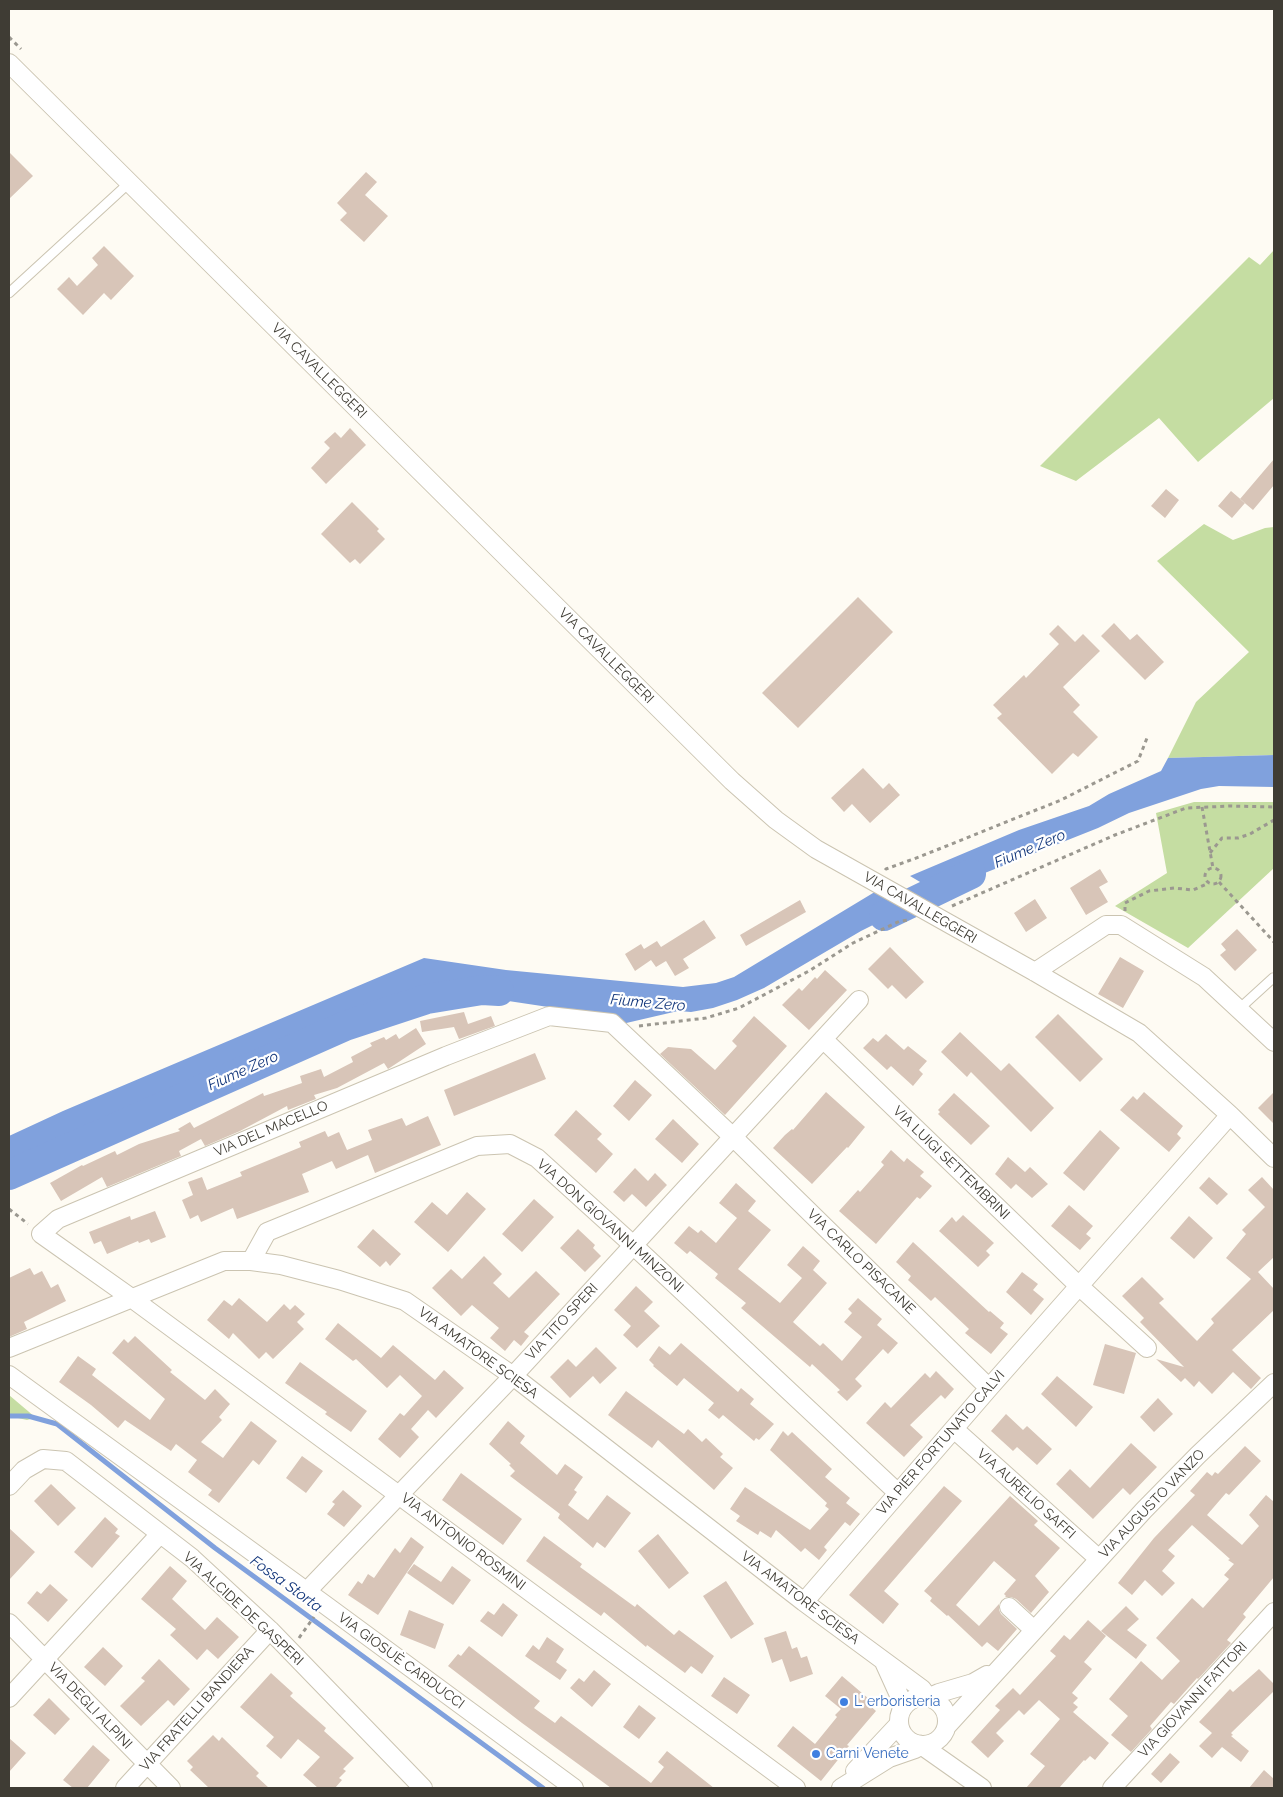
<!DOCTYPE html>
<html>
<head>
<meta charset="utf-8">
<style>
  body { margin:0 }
  #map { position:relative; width:1283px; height:1797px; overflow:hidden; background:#fefbf3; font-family:Raleway,sans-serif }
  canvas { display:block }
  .frame { position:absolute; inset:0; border:10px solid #3f3c34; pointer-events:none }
</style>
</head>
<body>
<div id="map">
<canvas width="1283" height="1797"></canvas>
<div class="frame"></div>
</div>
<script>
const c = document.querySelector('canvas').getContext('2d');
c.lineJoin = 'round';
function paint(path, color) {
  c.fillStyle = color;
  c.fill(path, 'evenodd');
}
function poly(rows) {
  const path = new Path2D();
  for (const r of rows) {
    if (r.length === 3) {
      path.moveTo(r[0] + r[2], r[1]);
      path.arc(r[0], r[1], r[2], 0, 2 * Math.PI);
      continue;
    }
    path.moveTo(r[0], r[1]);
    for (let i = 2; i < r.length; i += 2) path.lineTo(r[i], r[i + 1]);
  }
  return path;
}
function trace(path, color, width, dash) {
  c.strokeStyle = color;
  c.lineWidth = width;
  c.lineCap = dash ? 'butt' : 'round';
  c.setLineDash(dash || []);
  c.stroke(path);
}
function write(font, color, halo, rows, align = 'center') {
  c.font = font + ' Raleway,sans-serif';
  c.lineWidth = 4.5;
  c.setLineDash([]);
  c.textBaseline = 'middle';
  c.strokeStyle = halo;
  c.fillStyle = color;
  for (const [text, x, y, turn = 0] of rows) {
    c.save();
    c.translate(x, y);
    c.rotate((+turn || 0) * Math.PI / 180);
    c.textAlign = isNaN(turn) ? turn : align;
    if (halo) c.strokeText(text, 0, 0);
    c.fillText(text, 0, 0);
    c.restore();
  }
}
paint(poly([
  [1274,250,1274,398,1198,462,1159,418,1076,481,1040,466,1249,257,1260,265],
  [1204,524,1233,540,1265,528,1274,527,1274,755,1168,758,1196,702,1249,652,1157,561],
  [1194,802,1274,802,1274,868,1188,948,1115,906,1167,873,1156,813],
  [9,1395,35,1417,34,1418,27,1420,9,1416]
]), '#c5dda2');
paint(poly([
  [1274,755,1274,787,1219,786,1201,789,1129,813,1098,828,937,892,910,876,1019,830,1089,806,1109,794,1161,771,1168,758],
  [878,890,911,906,861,931,764,988,737,1000,713,1008,691,1012,678,1011,622,1024,595,1014,435,990,107,1127,9,1174,9,1136,63,1111,424,958,506,970,683,987,716,983,734,977]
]), '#80a1dd');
trace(poly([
  [9,1416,28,1416,57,1424,215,1548,543,1788]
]), '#80a1dd', 5);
trace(poly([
  [884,916,971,874],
  [9,1175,345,1026,427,999,482,990,499,991]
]), '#80a1dd', 30);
paint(poly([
  [9,152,33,176,9,199],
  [366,172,377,182,365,195,388,216,364,242,340,220,347,213,337,203],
  [104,246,134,276,111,300,104,293,83,315,57,289,69,277,77,286,98,265,92,258],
  [350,428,366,445,326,484,311,468,330,448,324,442,335,432,341,438],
  [1274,459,1274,485,1253,510,1240,499],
  [1166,489,1179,500,1165,518,1151,506],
  [1231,491,1245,503,1232,518,1218,506],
  [352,502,379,529,377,531,385,539,360,564,355,559,350,563,321,534],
  [858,597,893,632,798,728,762,693],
  [1114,623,1130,640,1137,634,1164,662,1145,680,1101,636],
  [1058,625,1075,642,1083,634,1100,651,1063,687,1080,705,1073,712,1098,737,1078,757,1073,753,1052,774,997,718,1002,714,993,705,1024,675,1026,678,1059,644,1049,634],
  [863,768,883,789,889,783,900,795,870,823,852,804,844,812,831,798],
  [1100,869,1108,882,1099,887,1108,902,1086,915,1070,888],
  [1035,899,1047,918,1026,932,1014,913],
  [800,900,806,912,746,946,740,935],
  [704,920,716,938,683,959,689,968,675,976,666,961,656,967,651,960,635,971,625,954,641,944,644,949,657,941,661,947],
  [1237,929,1257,950,1235,971,1220,955,1226,950,1221,944],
  [890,947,924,982,906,999,892,985,888,989,868,969],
  [1120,957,1144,971,1123,1008,1098,994],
  [825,970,847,990,809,1030,782,1005,799,988,802,991,815,977,817,979],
  [464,1012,468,1024,491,1016,495,1026,459,1039,454,1027,422,1032,420,1021],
  [1058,1014,1103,1059,1080,1082,1035,1037],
  [754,1016,787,1046,725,1115,660,1054,668,1047,691,1049,715,1070,737,1046,732,1041],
  [416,1028,426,1044,388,1069,384,1063,337,1088,314,1095,316,1099,288,1110,287,1106,240,1131,205,1146,201,1139,179,1151,181,1156,107,1187,102,1177,61,1201,50,1183,82,1165,83,1166,115,1151,117,1155,139,1144,180,1131,178,1129,190,1122,194,1128,263,1093,264,1096,302,1083,300,1076,321,1069,324,1077,353,1062,351,1057,372,1046,370,1043,384,1037,386,1040,396,1034,399,1039],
  [960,1032,1001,1071,1009,1063,1054,1108,1031,1132,971,1072,967,1077,941,1052],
  [886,1034,904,1050,908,1046,927,1061,919,1070,923,1074,913,1086,891,1066,887,1070,863,1048,873,1038,878,1042],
  [535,1053,546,1079,454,1116,444,1090],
  [635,1080,652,1095,629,1121,613,1106],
  [826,1092,865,1127,848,1148,847,1147,812,1184,773,1148,785,1135,792,1129,793,1130],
  [1144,1092,1183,1126,1177,1134,1181,1138,1169,1152,1120,1110,1133,1096,1137,1100],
  [1274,1092,1274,1124,1258,1108],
  [954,1093,990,1126,971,1145,938,1114,940,1112,938,1110],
  [576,1110,602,1134,597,1139,613,1154,596,1173,554,1135],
  [428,1116,441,1145,375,1173,368,1155,336,1169,332,1161,302,1174,309,1192,237,1219,233,1208,201,1222,198,1215,190,1219,182,1200,193,1195,188,1182,202,1177,207,1190,242,1176,240,1172,301,1147,299,1142,325,1131,328,1137,339,1132,347,1150,372,1140,368,1130,402,1118,406,1126],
  [673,1119,699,1144,682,1163,655,1139],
  [1100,1130,1120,1148,1084,1191,1063,1173],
  [891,1150,904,1162,907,1158,924,1172,920,1176,932,1186,920,1199,917,1197,876,1244,839,1211,858,1190,860,1192,884,1165,881,1162],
  [1008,1157,1025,1172,1030,1167,1048,1184,1032,1198,1016,1184,1011,1189,995,1174],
  [635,1168,648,1181,655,1173,667,1185,646,1207,632,1194,624,1202,613,1192],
  [1209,1177,1228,1194,1217,1205,1199,1188],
  [1262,1177,1274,1190,1274,1257,1258,1272,1274,1289,1274,1310,1232,1350,1261,1378,1251,1389,1233,1372,1212,1394,1199,1381,1194,1387,1185,1378,1181,1382,1156,1359,1184,1367,1140,1322,1144,1318,1122,1296,1142,1277,1164,1299,1159,1303,1197,1341,1214,1323,1211,1319,1251,1279,1226,1258,1246,1234,1242,1230,1265,1207,1248,1190],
  [736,1183,756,1201,748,1211,771,1230,738,1269,780,1303,802,1278,787,1265,803,1246,820,1261,813,1270,827,1283,793,1322,820,1346,823,1343,842,1361,862,1337,844,1322,852,1313,848,1309,858,1298,882,1319,877,1325,898,1343,888,1354,883,1349,855,1379,862,1386,847,1401,837,1392,840,1390,812,1364,810,1367,741,1308,746,1303,715,1278,718,1274,690,1251,687,1254,674,1243,689,1226,698,1233,701,1230,716,1243,737,1218,719,1203],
  [467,1192,486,1209,448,1252,414,1222,432,1202,447,1215],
  [534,1199,554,1217,522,1252,502,1234],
  [1069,1205,1093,1226,1086,1234,1091,1238,1080,1250,1051,1226],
  [155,1211,166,1237,151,1243,149,1239,139,1243,138,1241,107,1254,101,1241,94,1244,89,1232,130,1216,131,1220],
  [963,1215,994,1243,986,1251,990,1255,978,1267,939,1231,952,1217,956,1222],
  [1189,1216,1213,1238,1194,1259,1170,1238],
  [373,1229,401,1254,390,1266,386,1261,380,1267,357,1247],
  [578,1229,595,1245,593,1248,601,1256,585,1272,560,1248],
  [913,1242,989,1312,990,1311,1004,1323,1000,1328,1008,1334,991,1354,965,1333,969,1329,935,1297,931,1301,908,1280,911,1276,896,1262],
  [484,1256,502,1274,493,1283,509,1298,536,1271,560,1294,524,1332,529,1336,521,1346,514,1340,505,1351,490,1338,499,1328,472,1305,461,1316,432,1288,451,1269,462,1279],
  [30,1268,34,1275,42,1271,51,1288,58,1284,66,1301,24,1322,27,1329,9,1337,9,1278],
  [1022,1272,1038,1284,1033,1290,1044,1299,1031,1315,1006,1292],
  [636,1286,653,1302,644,1311,660,1326,637,1348,623,1335,631,1326,614,1310],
  [239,1298,267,1322,284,1304,290,1310,295,1305,305,1314,297,1322,304,1329,273,1359,266,1352,259,1359,233,1333,229,1339,207,1320,224,1300,232,1306],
  [338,1323,381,1358,393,1345,435,1380,444,1370,464,1388,436,1418,428,1410,411,1429,419,1437,400,1458,378,1439,400,1413,404,1416,422,1396,400,1375,387,1388,356,1359,353,1361,325,1339],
  [135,1336,172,1370,170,1372,205,1400,215,1389,230,1404,219,1417,222,1420,201,1442,223,1458,251,1421,277,1441,259,1465,253,1460,219,1503,208,1495,212,1490,188,1472,197,1460,176,1444,171,1451,125,1420,118,1428,91,1405,59,1382,78,1356,96,1369,92,1375,150,1420,165,1399,112,1353,124,1339,128,1343],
  [681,1343,738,1392,741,1388,754,1399,750,1404,774,1424,759,1440,756,1438,754,1441,723,1415,719,1419,708,1410,714,1403,684,1378,677,1386,653,1366,654,1365,649,1360,659,1346,670,1355],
  [1105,1344,1136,1353,1124,1394,1093,1385],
  [596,1347,617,1368,600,1384,593,1376,570,1398,550,1377,568,1359,576,1367],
  [300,1362,367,1411,351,1432,325,1414,327,1412,285,1383],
  [936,1371,954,1389,945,1399,941,1395,910,1425,923,1437,904,1457,866,1423,885,1402,891,1408,925,1373,930,1378],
  [1057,1376,1093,1407,1076,1427,1041,1394],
  [626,1391,684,1434,688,1429,702,1442,706,1438,723,1454,720,1457,733,1468,714,1490,658,1440,652,1448,608,1415],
  [1158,1398,1173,1414,1154,1432,1140,1417],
  [1006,1414,1023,1430,1027,1426,1052,1449,1037,1465,1017,1447,1013,1451,991,1431],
  [508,1421,525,1436,520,1443,557,1475,565,1464,583,1477,574,1490,577,1492,568,1505,588,1520,607,1495,631,1513,605,1548,597,1542,593,1548,558,1518,560,1514,510,1476,515,1471,509,1465,511,1464,489,1444],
  [783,1431,788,1436,792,1432,832,1469,825,1477,850,1498,846,1503,860,1514,850,1526,845,1522,824,1547,827,1550,819,1560,805,1548,801,1552,776,1530,771,1538,760,1531,758,1535,736,1521,740,1516,730,1509,745,1487,810,1530,829,1509,825,1506,827,1503,770,1450],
  [1131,1443,1157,1467,1130,1495,1123,1488,1093,1519,1056,1484,1070,1469,1090,1488],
  [1245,1446,1261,1461,1229,1495,1226,1493,1207,1515,1242,1545,1259,1526,1249,1515,1266,1495,1274,1502,1274,1577,1243,1614,1246,1617,1227,1640,1231,1643,1198,1679,1197,1678,1174,1704,1171,1702,1150,1726,1152,1729,1131,1752,1111,1735,1128,1716,1109,1699,1141,1661,1162,1680,1180,1661,1156,1638,1192,1598,1203,1608,1229,1579,1224,1575,1234,1564,1228,1560,1230,1559,1192,1525,1168,1550,1175,1556,1162,1571,1175,1583,1162,1596,1145,1580,1132,1595,1118,1583,1154,1538,1195,1495,1190,1491,1207,1472,1212,1476,1215,1472,1218,1474],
  [302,1456,323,1471,306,1493,286,1478],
  [461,1473,522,1519,503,1545,442,1500],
  [51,1484,76,1508,58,1526,34,1501],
  [944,1486,962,1501,884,1591,899,1604,883,1624,849,1595],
  [343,1490,362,1506,344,1527,327,1514,335,1504,332,1502],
  [1010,1496,1038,1521,1034,1525,1060,1548,1035,1576,1049,1592,1031,1613,1016,1599,1011,1597,1005,1597,1006,1596,1004,1594,1016,1580,994,1561,956,1605,979,1626,999,1604,999,1610,1001,1614,1017,1629,998,1651,987,1642,982,1647,948,1615,947,1616,930,1601,932,1598,924,1591],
  [105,1517,118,1529,115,1533,120,1536,92,1568,74,1552],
  [9,1528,35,1552,9,1580],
  [658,1534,689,1573,669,1589,638,1551],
  [544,1536,582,1564,580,1567,635,1607,637,1604,674,1635,679,1630,714,1656,702,1674,691,1666,685,1673,647,1645,646,1647,604,1612,601,1616,526,1561],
  [411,1537,424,1547,378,1615,348,1595,358,1581,362,1584,368,1574,374,1578,395,1548,400,1553],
  [414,1564,441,1582,452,1566,471,1580,453,1605,407,1573],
  [170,1566,187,1581,172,1599,205,1630,217,1617,239,1637,218,1659,207,1649,197,1660,170,1635,176,1629,141,1599],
  [726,1581,754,1624,731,1639,703,1596],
  [50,1584,68,1600,48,1622,27,1603,37,1591,41,1594],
  [503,1603,518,1615,502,1637,480,1621,488,1611,494,1615],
  [1126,1606,1139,1619,1127,1630,1147,1645,1136,1659,1101,1631],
  [409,1610,444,1624,435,1649,400,1635],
  [1088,1620,1106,1636,1084,1662,1092,1669,1072,1693,1078,1698,1073,1703,1078,1707,1073,1712,1109,1743,1095,1760,1090,1756,1085,1761,1084,1760,1059,1788,1026,1788,1045,1766,1030,1754,1060,1719,1039,1700,1024,1715,1019,1710,996,1733,1004,1741,988,1758,971,1742,1000,1710,995,1706,1013,1688,1020,1695,1056,1656,1050,1651,1064,1635,1070,1640],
  [786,1631,792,1649,797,1647,801,1658,807,1656,813,1674,790,1682,782,1659,772,1663,764,1638],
  [547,1637,564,1649,556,1662,567,1670,560,1680,525,1656,533,1645,539,1650],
  [469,1646,540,1701,534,1708,555,1723,561,1716,651,1783,664,1767,658,1762,667,1751,714,1788,611,1788,522,1723,448,1666,458,1654,461,1656],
  [103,1647,123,1666,105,1686,84,1667],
  [159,1659,190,1689,174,1706,168,1700,141,1726,120,1706,145,1681,141,1678],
  [1259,1669,1274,1684,1274,1691,1231,1733,1233,1735,1231,1736,1249,1751,1241,1762,1222,1747,1212,1758,1199,1746,1212,1733,1199,1722,1230,1689,1233,1692],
  [594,1670,611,1684,592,1707,570,1688,579,1678,584,1682],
  [271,1673,293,1693,290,1696,326,1728,324,1731,354,1758,343,1769,346,1771,339,1778,342,1780,335,1788,318,1788,303,1775,320,1757,298,1739,281,1759,266,1746,274,1737,240,1707],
  [842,1676,869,1699,866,1702,876,1711,847,1745,849,1746,821,1781,777,1746,793,1726,815,1744,837,1717,835,1715,841,1709,825,1696],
  [724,1677,750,1695,737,1714,711,1696],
  [49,1698,70,1719,55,1735,33,1715],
  [639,1705,656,1718,639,1739,623,1727],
  [213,1735,219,1741,222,1737,259,1773,256,1776,269,1788,209,1788,190,1770,193,1767,187,1761],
  [9,1738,26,1753,9,1772],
  [93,1745,110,1760,87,1788,73,1788,63,1780],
  [1170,1753,1180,1762,1161,1783,1151,1774],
  [1264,1770,1274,1779,1274,1788,1249,1788]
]), '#d8c5b8');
const service = poly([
  [9,293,129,183],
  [1239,1009,1273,978,1274,979]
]);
const minor = poly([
  [9,63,732,781,776,820,816,849,1035,972,1139,1033,1230,1115,1274,1158],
  [1035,972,1106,925,1121,925,1204,977,1274,1042],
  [823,1039,1079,1286,1147,1348],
  [251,1261,267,1232,477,1146,510,1144,537,1158,633,1245,898,1493],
  [9,1348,224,1261,251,1261,281,1265,339,1280,405,1301,513,1376,804,1602,922,1689,927,1696],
  [9,1375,324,1604,574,1788],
  [954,1429,1099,1559],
  [9,1486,24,1470,43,1459,66,1461,192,1558,270,1630,423,1788],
  [307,1591,513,1376,859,1000],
  [804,1602,989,1388,1230,1115],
  [1009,1607,1034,1630],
  [9,1623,171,1788],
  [884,1662,899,1695,902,1708],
  [923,1721,24],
  [930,1697,939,1693,973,1683,987,1675],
  [9,1698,160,1534],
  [947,1726,1144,1510,1198,1455,1274,1383],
  [855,1771,899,1724],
  [125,1788,270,1630],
  [796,1788,130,1297,41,1234,58,1219,446,1056,549,1016,612,1023,733,1137,989,1388],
  [841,1788,889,1758,915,1749,921,1745,982,1788],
  [1112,1788,1274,1612]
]);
trace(service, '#cbc4b1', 11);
trace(minor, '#cbc4b1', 20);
trace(poly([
  [9,37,21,49],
  [1202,807,1213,868],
  [1210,853,1222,838,1238,838,1250,834,1274,820],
  [885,868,886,869,919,857,1061,800,1138,761,1147,738],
  [1213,876,8],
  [1219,882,1274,942],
  [952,906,1115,835,1186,808,1230,806,1274,807],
  [1125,911,1125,903,1149,891,1174,888,1193,890,1209,883],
  [639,1026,706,1018,739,1008,809,971,853,943,900,921,908,920],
  [9,1209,28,1224],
  [299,1638,314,1617]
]), '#9b9890', 3, [4, 4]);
trace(service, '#fff', 9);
trace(minor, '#fff', 18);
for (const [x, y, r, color] of [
  [844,1702,5,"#3f7fe0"],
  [816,1754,5,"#3f7fe0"]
]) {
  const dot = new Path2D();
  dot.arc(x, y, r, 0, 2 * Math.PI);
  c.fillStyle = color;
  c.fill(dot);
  trace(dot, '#fff', 2);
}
write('14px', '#3f3c34', '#fff', [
  ["VIA CAVALLEGGERI",319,371,45],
  ["VIA CAVALLEGGERI",606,656,45],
  ["VIA CAVALLEGGERI",920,908,30],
  ["VIA DEL MACELLO",271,1129,-23],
  ["VIA LUIGI SETTEMBRINI",951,1163,44],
  ["VIA DON GIOVANNI MINZONI",610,1226,42],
  ["VIA CARLO PISACANE",861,1262,44],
  ["VIA TITO SPERI",562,1322,-47],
  ["VIA AMATORE SCIESA",478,1353,36],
  ["VIA PIER FORTUNATO CALVI",941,1443,-49],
  ["VIA AURELIO SAFFI",1026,1494,42],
  ["VIA AUGUSTO VANZO",1152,1504,-46],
  ["VIA ANTONIO ROSMINI",463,1542,37],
  ["VIA AMATORE SCIESA",800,1598,37],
  ["VIA ALCIDE DE GASPERI",243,1609,43],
  ["VIA GIOSUÈ CARDUCCI",401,1661,36],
  ["VIA GIOVANNI FATTORI",1193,1700,-47],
  ["VIA DEGLI ALPINI",90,1706,46],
  ["VIA FRATELLI BANDIERA",197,1709,-48]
]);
write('14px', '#366cbe', '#fff', [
  ["L' erboristeria",854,1702],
  ["Carni Venete",826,1754]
], 'left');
write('italic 15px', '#11357a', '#fff', [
  ["Fiume Zero",1030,849,-23],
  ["Fiume Zero",648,1003,5],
  ["Fiume Zero",243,1071,-24],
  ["Fossa Storta",286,1584,36]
]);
</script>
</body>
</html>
